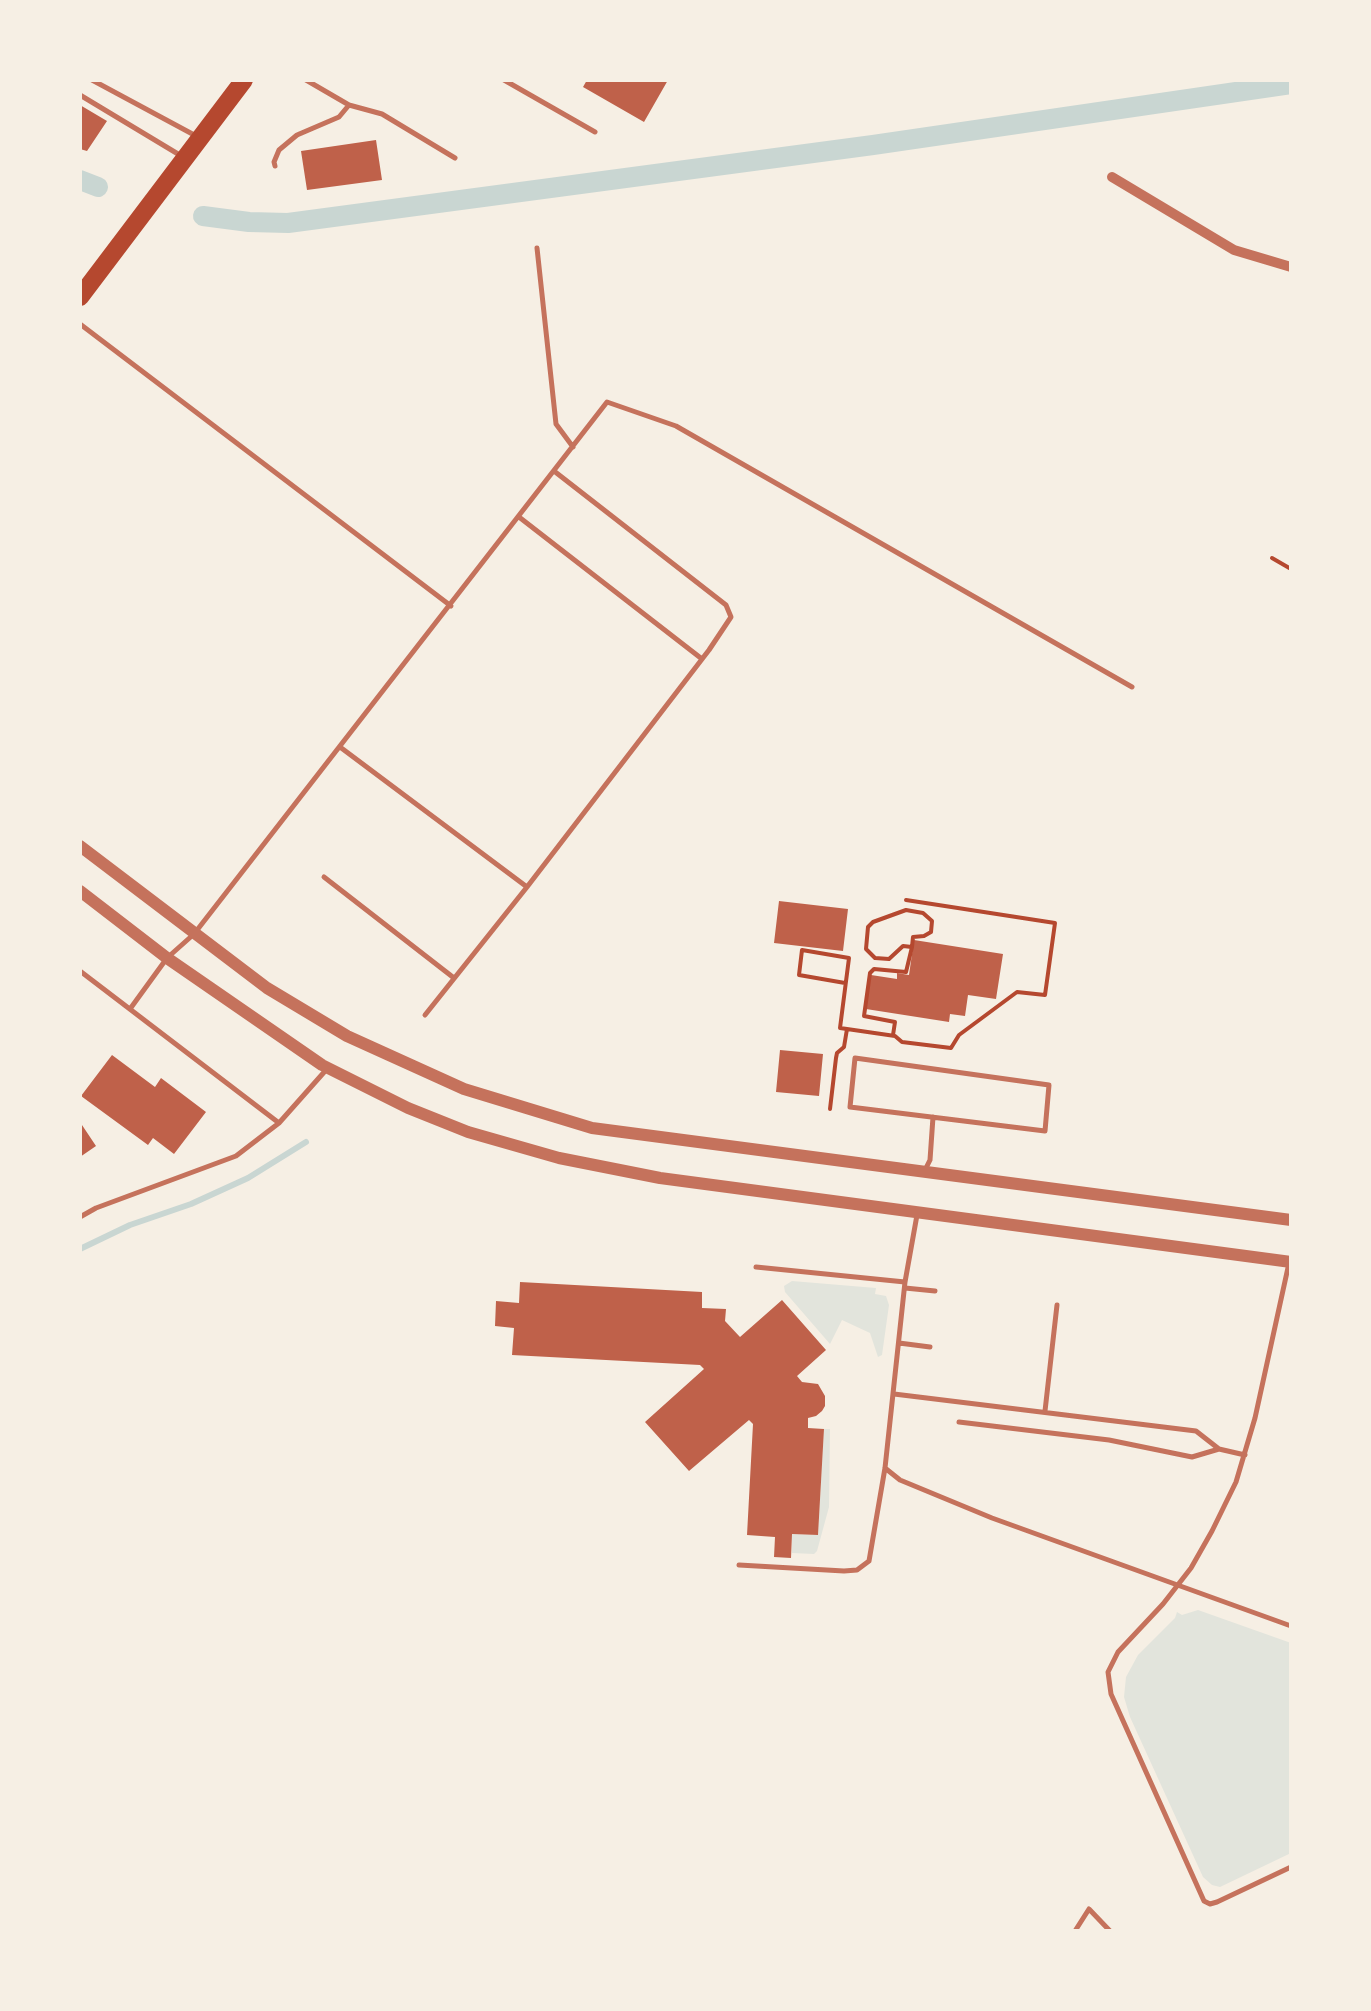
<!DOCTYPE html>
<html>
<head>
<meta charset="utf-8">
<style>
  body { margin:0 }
  #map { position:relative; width:1371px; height:2011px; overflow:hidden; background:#f6efe4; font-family:Raleway,sans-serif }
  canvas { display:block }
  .frame { position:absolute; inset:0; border:82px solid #f6efe4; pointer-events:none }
</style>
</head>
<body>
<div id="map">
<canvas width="1371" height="2011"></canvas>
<div class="frame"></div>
</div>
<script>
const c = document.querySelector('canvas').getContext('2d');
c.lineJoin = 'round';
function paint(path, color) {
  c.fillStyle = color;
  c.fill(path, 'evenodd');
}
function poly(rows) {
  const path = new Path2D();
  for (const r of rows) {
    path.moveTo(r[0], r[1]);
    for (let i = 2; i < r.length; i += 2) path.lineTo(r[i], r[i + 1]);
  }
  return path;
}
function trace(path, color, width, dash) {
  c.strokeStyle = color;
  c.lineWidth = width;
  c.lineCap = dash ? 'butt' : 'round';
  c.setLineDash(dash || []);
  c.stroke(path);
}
paint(poly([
  [792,1281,876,1288,875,1294,886,1296,889,1305,882,1355,878,1357,870,1333,842,1320,830,1344,785,1292,784,1286],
  [824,1429,830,1429,829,1507,817,1551,814,1554,792,1553,792,1534,818,1535],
  [1198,1610,1291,1643,1291,1853,1220,1887,1212,1885,1203,1877,1130,1717,1124,1697,1126,1677,1138,1655,1175,1618,1177,1612,1182,1615]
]), '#e2e4dc');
trace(poly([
  [80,1249,130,1225,191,1204,248,1178,306,1142]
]), '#c9d6d2', 6);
trace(poly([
  [80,180,98,187],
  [203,216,249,222,288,223,873,145,1291,84]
]), '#c9d6d2', 20);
paint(poly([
  [587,80,668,80,644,122,583,87],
  [80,105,107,121,87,151,80,149],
  [376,140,382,180,307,190,301,151],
  [779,901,848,909,843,951,774,943],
  [914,940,1003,954,996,999,968,995,965,1016,950,1014,949,1022,866,1009,871,975,897,979,897,973,909,975],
  [780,1050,823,1054,819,1096,776,1092],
  [112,1055,155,1087,161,1078,206,1112,174,1154,153,1138,148,1145,81,1096],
  [80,1122,96,1146,80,1157],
  [520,1282,702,1292,702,1308,726,1309,725,1321,740,1337,782,1300,826,1350,797,1376,802,1382,818,1384,825,1396,825,1406,822,1411,816,1416,808,1418,808,1428,824,1429,818,1535,792,1534,791,1558,774,1557,775,1537,747,1535,753,1424,749,1420,689,1471,645,1422,704,1369,700,1365,512,1355,514,1328,495,1326,496,1301,519,1303]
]), '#bf614a');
trace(poly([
  [1272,558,1291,569],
  [845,983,799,975,802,950,849,958,840,1028,847,1029],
  [893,1035,895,1022,864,1016,870,973,874,969,906,972,912,947,913,937,924,936,931,932,932,921,923,913,906,910,873,922,868,927,866,949,875,958,889,959,903,946,912,947],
  [830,1109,836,1058,837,1053,844,1047,847,1029,895,1036,902,1042,951,1048,959,1035,1017,992,1045,995,1055,923,906,900]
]), '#b5482f', 4);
trace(poly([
  [92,80,198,137],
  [306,80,349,105,382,114,455,158],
  [504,80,595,132],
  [80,95,183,157],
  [275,166,274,162,279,150,297,135,339,117,349,105],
  [537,248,556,424,573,447],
  [80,324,451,606],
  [519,517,702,659],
  [340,747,527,887,425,1015],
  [324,877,454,978],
  [527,887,709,650,731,617,726,605,554,471],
  [80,971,279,1123],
  [130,1009,167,958,194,934,607,402,676,426,1132,687],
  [855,1058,1049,1085,1045,1131,850,1107,855,1058],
  [925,1170,930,1160,933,1117],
  [80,1217,96,1208,236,1156,279,1123,326,1070],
  [1289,1263,1255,1418,1236,1482,1212,1531,1191,1568,1163,1604,1118,1652,1108,1672,1111,1694,1204,1901,1210,1904,1217,1902,1291,1867],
  [756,1267,905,1282],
  [905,1288,935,1291],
  [899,1343,930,1347],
  [894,1394,1196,1431,1219,1449,1245,1455],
  [1045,1411,1057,1305],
  [959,1422,1109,1440,1192,1457,1219,1449],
  [885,1468,900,1480,992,1518,1291,1626],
  [739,1565,844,1571,857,1570,869,1561,885,1468,905,1282,917,1215],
  [1075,1931,1089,1909,1110,1931]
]), '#c5725c', 5);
trace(poly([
  [1112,177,1234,250,1291,267]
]), '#c5725c', 10);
trace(poly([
  [80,846,267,988,347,1036,464,1089,592,1128,1291,1220],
  [80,891,167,958,322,1065,408,1108,468,1132,559,1158,660,1178,1291,1262]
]), '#c5725c', 12);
trace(poly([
  [80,297,244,80]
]), '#b5482f', 18);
</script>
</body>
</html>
